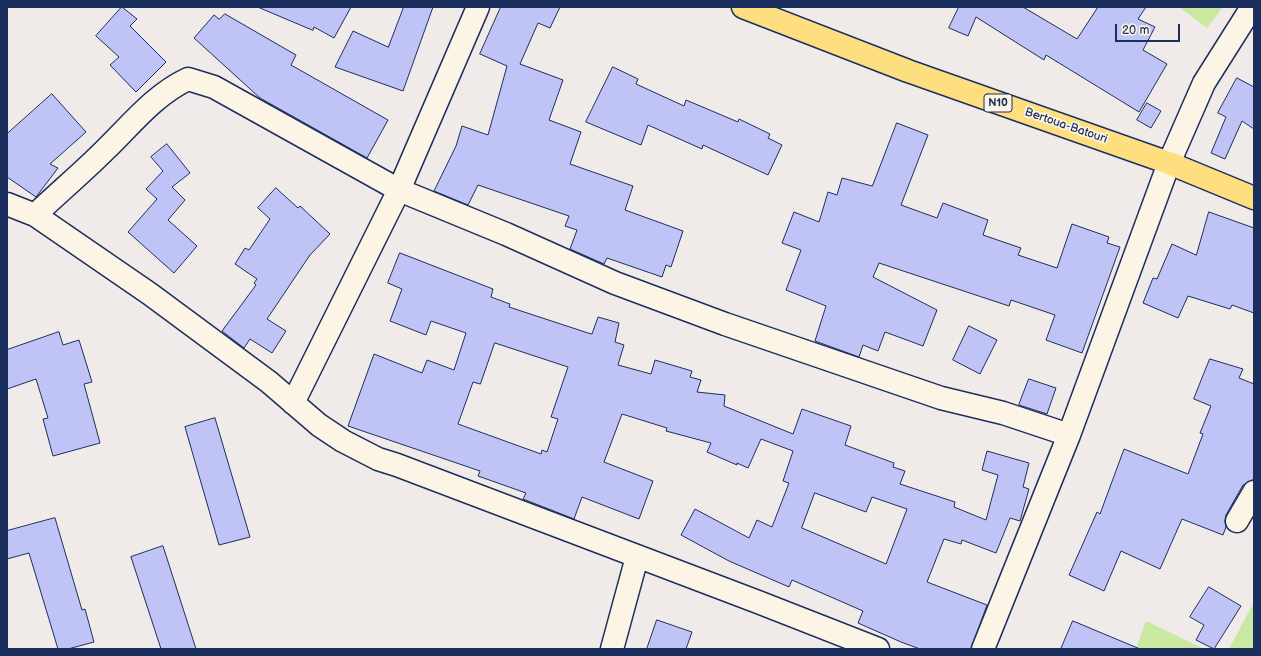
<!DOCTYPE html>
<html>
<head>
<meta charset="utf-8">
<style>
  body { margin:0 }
  #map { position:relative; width:1261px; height:656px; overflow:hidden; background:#f0ebe8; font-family:"Balsamiq Sans",sans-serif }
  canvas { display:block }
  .frame { position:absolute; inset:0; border:8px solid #1b2f5e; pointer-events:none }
  .scale { position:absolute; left:1115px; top:24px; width:65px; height:18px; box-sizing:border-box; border:2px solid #1b2f5e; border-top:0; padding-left:5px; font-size:12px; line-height:14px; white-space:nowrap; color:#1b2f5e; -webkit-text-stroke:3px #fcf5e5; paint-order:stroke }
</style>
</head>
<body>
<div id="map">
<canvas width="1261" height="656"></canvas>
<div class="frame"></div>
<div class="scale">20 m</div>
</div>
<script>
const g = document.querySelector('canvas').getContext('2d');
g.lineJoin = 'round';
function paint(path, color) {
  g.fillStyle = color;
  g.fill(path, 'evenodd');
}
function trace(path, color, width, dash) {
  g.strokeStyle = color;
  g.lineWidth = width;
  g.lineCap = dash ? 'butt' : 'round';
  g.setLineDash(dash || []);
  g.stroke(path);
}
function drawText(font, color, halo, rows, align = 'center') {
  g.font = font + ' "Balsamiq Sans",sans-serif';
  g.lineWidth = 3.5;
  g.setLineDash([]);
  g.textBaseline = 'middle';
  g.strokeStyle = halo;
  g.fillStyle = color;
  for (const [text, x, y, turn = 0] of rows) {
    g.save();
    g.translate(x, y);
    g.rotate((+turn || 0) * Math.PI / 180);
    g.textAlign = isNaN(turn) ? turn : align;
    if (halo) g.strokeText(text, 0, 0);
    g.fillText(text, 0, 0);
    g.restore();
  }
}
const green = new Path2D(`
  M 1179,7 L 1223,7 L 1207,28 Z
  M 1254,602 L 1254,649 L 1229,649 Z
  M 1146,621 L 1204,649 L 1136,649 Z`);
const building = new Path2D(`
  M 122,7 L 137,19 L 130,26 L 166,62 L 136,92 L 110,65 L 119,57 L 96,36 Z
  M 258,7 L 351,7 L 334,38 L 314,27 L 313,30 Z
  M 404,7 L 433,7 L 403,91 L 335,67 L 353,31 L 388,47 Z
  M 501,7 L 560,7 L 550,28 L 538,23 L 520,64 L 563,80 L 549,120 L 581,132 L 570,164 L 633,186 L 625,210 L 683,231 L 671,267 L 666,265 L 662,277 L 607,258 L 604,264 L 570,249 L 577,230 L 565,226 L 569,216 L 478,185 L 468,205 L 434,191 L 456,146 L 462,126 L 488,135 L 507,66 L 480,54 Z
  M 959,7 L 1023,7 L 1077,39 L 1098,7 L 1146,7 L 1138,19 L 1155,27 L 1143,50 L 1167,64 L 1139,112 L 1046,55 L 1044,60 L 976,17 L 968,36 L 949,28 Z
  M 225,14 L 296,55 L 291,65 L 388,120 L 367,158 L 260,98 L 194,38 L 214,15 L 219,19 Z
  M 613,67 L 638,79 L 636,84 L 684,106 L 686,100 L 738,122 L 739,119 L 770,134 L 768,138 L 782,145 L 768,175 L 703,145 L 702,149 L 648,125 L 641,145 L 586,122 Z
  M 1237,78 L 1254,87 L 1254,129 L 1242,121 L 1225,159 L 1211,153 L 1226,117 L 1218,113 Z
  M 52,94 L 86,132 L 50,164 L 58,168 L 36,197 L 7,177 L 7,134 Z
  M 1147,103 L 1161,111 L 1151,128 L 1137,120 Z
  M 897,123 L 928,135 L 901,205 L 937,218 L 943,203 L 988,220 L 983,235 L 1021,248 L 1018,255 L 1057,268 L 1072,224 L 1109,237 L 1107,243 L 1120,247 L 1082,353 L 1046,340 L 1055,315 L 1011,300 L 1009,306 L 879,263 L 873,277 L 937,310 L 923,346 L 885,332 L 878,351 L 863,345 L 859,357 L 815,341 L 826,306 L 786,290 L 801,250 L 782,243 L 794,212 L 819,222 L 828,192 L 837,195 L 842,178 L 872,186 Z
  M 167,144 L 190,173 L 172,187 L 185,200 L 168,220 L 197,246 L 174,273 L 128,232 L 157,199 L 146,189 L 163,171 L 151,157 Z
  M 276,188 L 298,208 L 300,206 L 330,234 L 310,255 L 267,319 L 286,331 L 272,353 L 250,339 L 244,348 L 222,331 L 256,285 L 254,283 L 257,279 L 235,264 L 245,248 L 249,250 L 270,219 L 258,208 Z
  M 1209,212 L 1254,228 L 1254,313 L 1232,305 L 1230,309 L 1188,296 L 1178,318 L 1143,303 L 1153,278 L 1157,279 L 1172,244 L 1196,255 Z
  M 400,253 L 493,289 L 491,297 L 510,304 L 509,307 L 588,333 L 592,334 L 598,317 L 619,323 L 615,342 L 624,345 L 618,365 L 651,374 L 655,360 L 692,371 L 690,377 L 701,380 L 697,392 L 725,395 L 724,406 L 793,434 L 802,409 L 851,426 L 845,445 L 894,463 L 893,467 L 905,471 L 900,484 L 955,502 L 954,507 L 986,520 L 998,475 L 982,470 L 987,451 L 1029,463 L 1023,487 L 1029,489 L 1020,521 L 1010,518 L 996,553 L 962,540 L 961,544 L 944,539 L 927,582 L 987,605 L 971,649 L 920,649 L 901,642 L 858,623 L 863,611 L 792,580 L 789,587 L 729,561 L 681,535 L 695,509 L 749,538 L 757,520 L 772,527 L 789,483 L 783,481 L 793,451 L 761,439 L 748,468 L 737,463 L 737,465 L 707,452 L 711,443 L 666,431 L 667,428 L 622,414 L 604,462 L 653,481 L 639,519 L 582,497 L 574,519 L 523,499 L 526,493 L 478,476 L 480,471 L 348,426 L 374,354 L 422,373 L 427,360 L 454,370 L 466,333 L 431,321 L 426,335 L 390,321 L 402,289 L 388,283 ZM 495,343 L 568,367 L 551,417 L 558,419 L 547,452 L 542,450 L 541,454 L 458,424 L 473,382 L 480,384 ZM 815,493 L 866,512 L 872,497 L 907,509 L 886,564 L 802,528 Z
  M 969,326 L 997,340 L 980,374 L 953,360 Z
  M 59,332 L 63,345 L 79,340 L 92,382 L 84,384 L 100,443 L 53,456 L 43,419 L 48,418 L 36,379 L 7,389 L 7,350 Z
  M 1210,359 L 1243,369 L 1239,378 L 1254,384 L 1254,479 L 1243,485 L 1226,515 L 1225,521 L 1226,527 L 1223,535 L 1182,519 L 1160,569 L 1121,551 L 1104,591 L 1069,575 L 1097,512 L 1100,514 L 1124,449 L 1188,474 L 1203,434 L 1200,433 L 1211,406 L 1194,399 Z
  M 1029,379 L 1056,388 L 1047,414 L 1019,405 Z
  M 215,418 L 250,537 L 219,545 L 185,427 Z
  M 55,518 L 82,610 L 85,609 L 94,642 L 68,649 L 58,649 L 29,553 L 7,559 L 7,531 Z
  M 163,546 L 196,649 L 161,649 L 131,557 Z
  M 1209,587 L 1241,606 L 1214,649 L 1196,640 L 1204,625 L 1190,617 Z
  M 657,620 L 692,632 L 686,649 L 647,649 Z
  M 1073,621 L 1140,649 L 1061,649 Z`);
const street = new Path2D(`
  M 7,204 L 35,215 L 150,294 L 269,382 L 319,425 L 343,441 L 378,459 L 397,465 L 758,602 L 878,649
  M 35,215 C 58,193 82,173 105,150 C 131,125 154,95 188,79 L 214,87 L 399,190 L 506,234 L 615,283 L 725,324 L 941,398 L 1003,413 L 1069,435
  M 293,403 L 399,190 L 478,7
  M 1237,521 L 1254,492
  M 612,649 L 637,557
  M 983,649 L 1069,435 L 1169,163 L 1204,83 L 1252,7`);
const highway = new Path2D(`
  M 743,7 L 908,71 L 1169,163 L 1254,198`);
const shields = [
  [998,103,28]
];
const shieldNames = [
  ["N10",998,103]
];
const streetNames = [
  ["Bertoua-Batouri",1066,126,19]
];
paint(green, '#cae8a0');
paint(building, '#c0c3f5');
trace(building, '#1b2f5e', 1);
trace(street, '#1b2f5e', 25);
trace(highway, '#1b2f5e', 25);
trace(street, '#fcf5e5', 22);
trace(highway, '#fedf80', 22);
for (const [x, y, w] of shields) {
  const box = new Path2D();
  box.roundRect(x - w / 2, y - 9, w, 18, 3);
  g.fillStyle = '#fcf5e5';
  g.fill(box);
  trace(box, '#1b2f5e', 1);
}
drawText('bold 11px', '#1b2f5e', null, shieldNames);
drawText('12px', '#1b2f5e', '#fcf5e5', streetNames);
</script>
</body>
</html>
